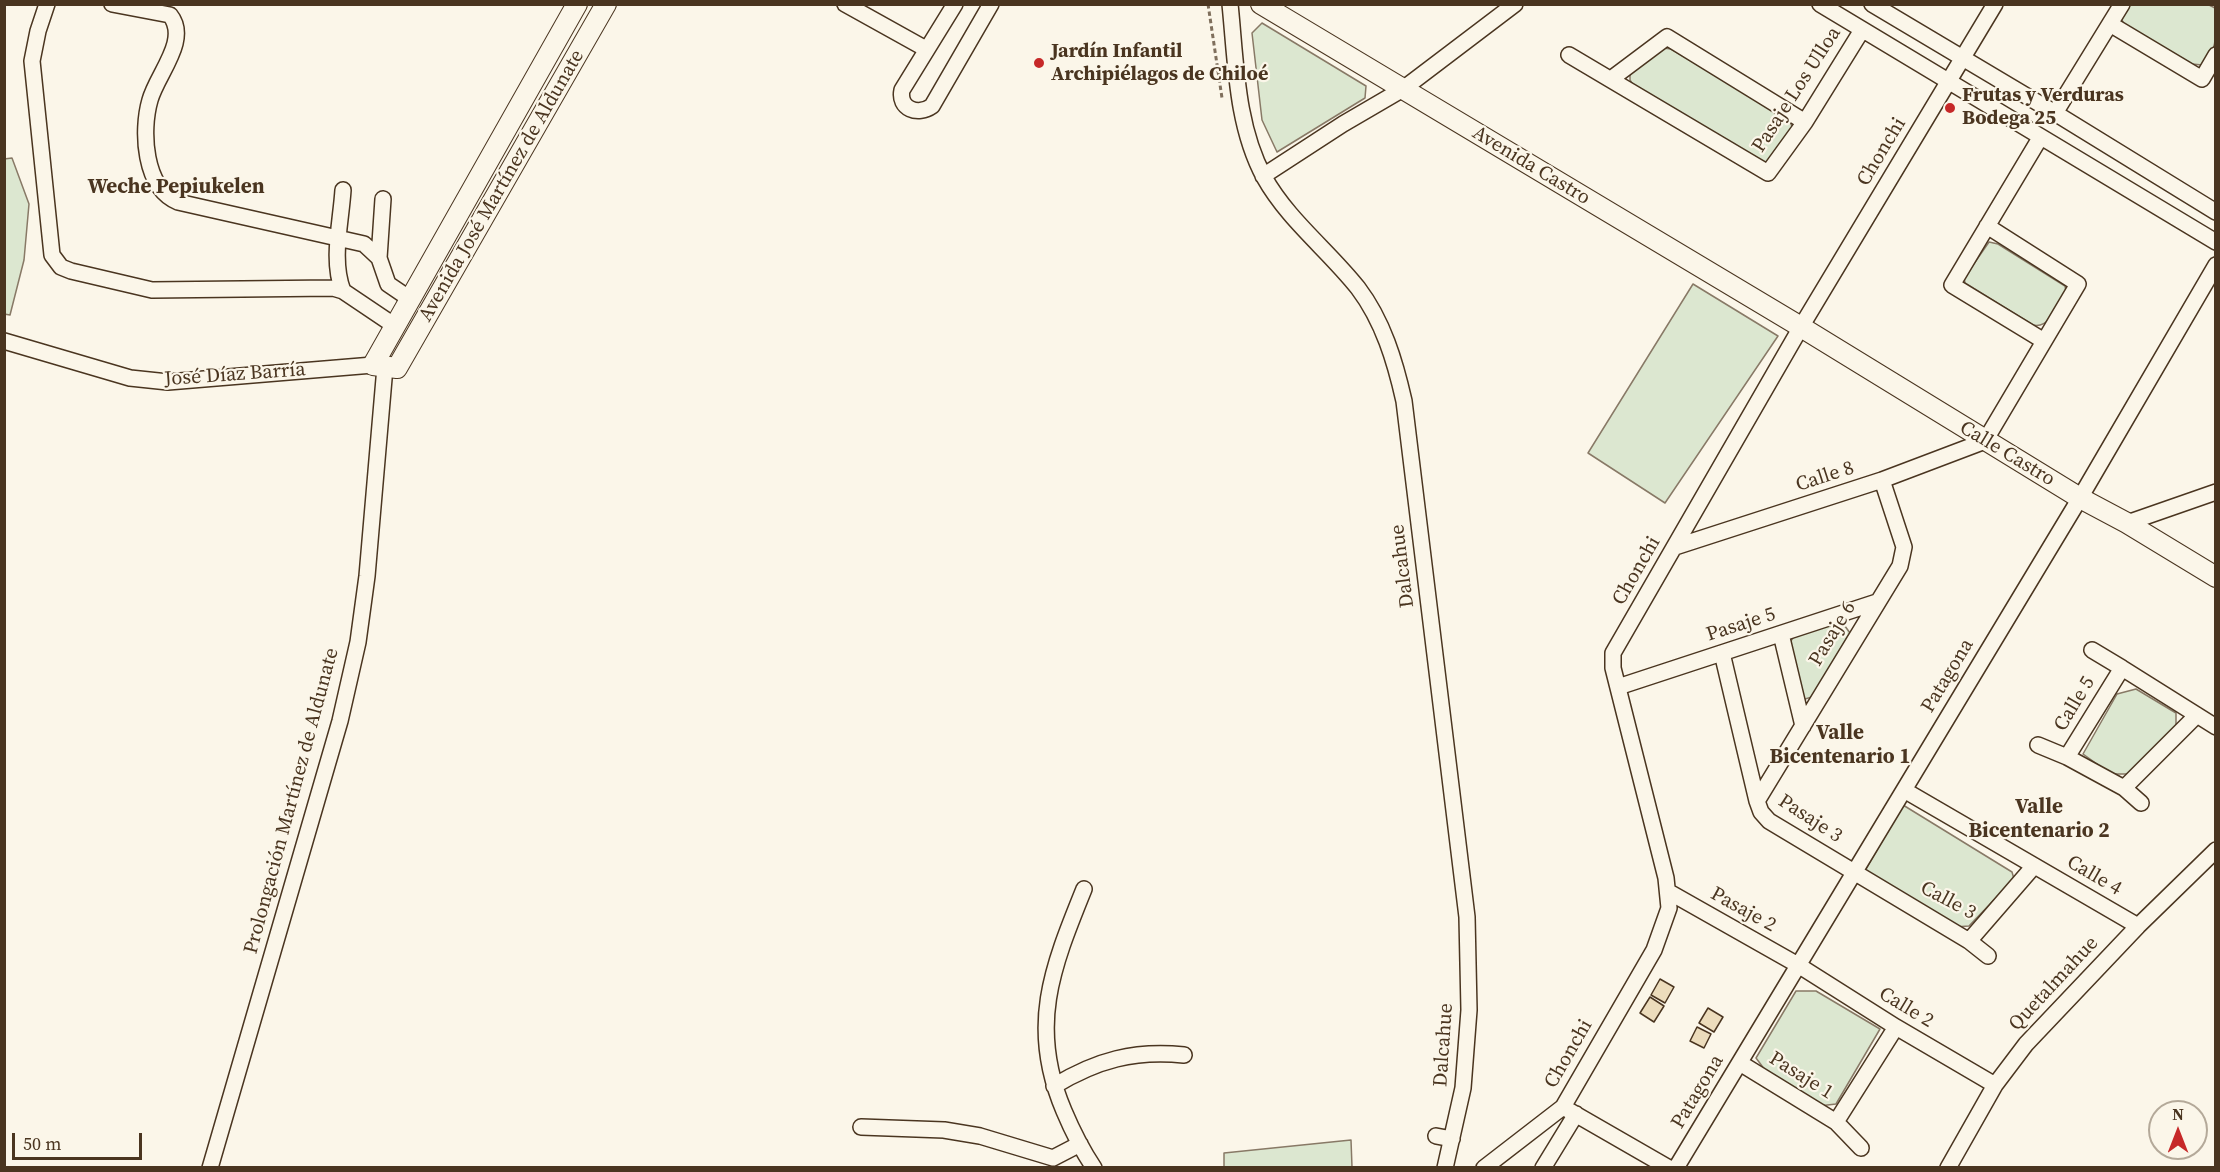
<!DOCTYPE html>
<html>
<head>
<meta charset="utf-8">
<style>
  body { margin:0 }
  #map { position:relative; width:2220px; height:1172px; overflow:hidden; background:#fbf6e9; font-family:"Source Serif 4",serif }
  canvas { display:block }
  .frame { position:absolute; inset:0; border:6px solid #4a3520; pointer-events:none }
  .north { position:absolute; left:2148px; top:1100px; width:60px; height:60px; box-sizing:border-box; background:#fbf6e9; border:2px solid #b4a999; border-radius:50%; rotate:0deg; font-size:16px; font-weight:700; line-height:24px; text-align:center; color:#4a3520 }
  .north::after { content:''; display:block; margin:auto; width:21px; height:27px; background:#c62828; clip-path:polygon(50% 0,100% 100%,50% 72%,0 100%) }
  .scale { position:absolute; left:12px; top:1133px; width:130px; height:27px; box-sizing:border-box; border:3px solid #4a3520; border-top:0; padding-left:8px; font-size:18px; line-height:21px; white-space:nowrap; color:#4a3520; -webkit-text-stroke:4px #fbf6e9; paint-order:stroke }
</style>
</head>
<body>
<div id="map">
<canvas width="2220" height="1172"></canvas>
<div class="frame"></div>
<div class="north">N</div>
<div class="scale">50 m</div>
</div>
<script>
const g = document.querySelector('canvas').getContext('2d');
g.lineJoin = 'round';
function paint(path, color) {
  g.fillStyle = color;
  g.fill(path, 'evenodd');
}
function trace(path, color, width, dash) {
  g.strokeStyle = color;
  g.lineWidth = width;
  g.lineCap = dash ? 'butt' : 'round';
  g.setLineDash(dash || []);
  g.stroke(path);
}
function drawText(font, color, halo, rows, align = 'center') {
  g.font = font + ' "Source Serif 4",serif';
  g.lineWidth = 4.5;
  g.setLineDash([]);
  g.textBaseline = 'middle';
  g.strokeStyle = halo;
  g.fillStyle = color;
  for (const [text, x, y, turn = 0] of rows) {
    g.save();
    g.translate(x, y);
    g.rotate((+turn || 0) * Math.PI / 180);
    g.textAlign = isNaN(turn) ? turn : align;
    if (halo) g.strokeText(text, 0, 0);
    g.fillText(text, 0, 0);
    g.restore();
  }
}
const green = new Path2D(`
  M 2129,5 L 2209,5 L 2215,8 C 2215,28 2220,51 2202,65 L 2192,64 L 2124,24 L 2121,18 Z
  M 1262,23 L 1366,86 L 1365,98 L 1277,152 L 1262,120 L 1252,33 Z
  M 1663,48 L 1671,49 L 1789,119 L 1793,129 L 1775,160 L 1765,164 L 1633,85 L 1630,80 L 1630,74 Z
  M 12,158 L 29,204 L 24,260 L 10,315 L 4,314 L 4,159 Z
  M 1989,242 L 1998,244 L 2065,286 L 2066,291 C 2058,304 2051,329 2033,325 L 1965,283 L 1964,278 Z
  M 1693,284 L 1778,336 L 1665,503 L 1588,453 Z
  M 1842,622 L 1850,633 L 1812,697 L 1805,699 L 1802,697 L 1788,645 L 1795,635 Z
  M 2136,689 L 2176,713 L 2176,726 L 2128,774 L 2111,774 L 2083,754 L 2117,694 Z
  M 1903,805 L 2012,872 L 2014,879 L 1969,926 L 1955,927 L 1863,874 Z
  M 1796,991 L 1816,991 L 1880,1029 L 1836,1104 L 1819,1106 L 1765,1070 L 1756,1058 Z
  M 1351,1140 L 1352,1167 L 1224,1167 L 1224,1153 Z`);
const building = new Path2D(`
  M 1660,979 L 1674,987 L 1665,1003 L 1651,995 Z
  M 1650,997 L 1664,1006 L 1654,1022 L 1640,1013 Z
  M 1708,1008 L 1723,1017 L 1714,1032 L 1699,1023 Z
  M 1697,1027 L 1711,1034 L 1704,1048 L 1690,1041 Z`);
const path = new Path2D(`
  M 1208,4 L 1222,98`);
const minor = new Path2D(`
  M 47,4 L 38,31 L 32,61 L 52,255 L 61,267 L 71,271 L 152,290 L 333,288 L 343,291 L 395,326
  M 112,4 L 170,15 C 190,40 157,74 150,100 C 141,131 144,188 178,202 L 364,244 L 379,258 L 388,284 L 410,299
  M 845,4 L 926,49
  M 955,4 L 902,90 C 898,109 918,116 932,106 L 991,4
  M 1230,4 C 1236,62 1236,125 1264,177 C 1288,220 1328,250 1358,288 C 1383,321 1395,361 1404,401 L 1467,917 L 1469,1010 L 1463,1088 L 1445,1168
  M 1820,4 L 2216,242
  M 1872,4 L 2055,113 L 2216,212
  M 2110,24 L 2202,79 L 2216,55
  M 1569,55 L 1768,173 L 1805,122 L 1862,30
  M 1611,79 L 1667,37 L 1805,122
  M 2055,113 L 2122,4
  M 2040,138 L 1952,285 L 2044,341
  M 1263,176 L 1343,124 L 1403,89 L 1515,4
  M 343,190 C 341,222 331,261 343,291
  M 379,258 L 383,199
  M 4,341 L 130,378 L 168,382 L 373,365
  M 2127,523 L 2216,492
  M 1675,547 L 1882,480 L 1985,441 L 2078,284 L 1987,226
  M 1781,634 L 1803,726
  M 2092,650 L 2122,668
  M 1722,653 L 1757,801 L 1761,812 L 1769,821 L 1969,941 L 2034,866
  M 1618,687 L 1877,602
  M 2197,715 L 2124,788 L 2067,757 L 2122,668 L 2216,727
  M 2038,745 L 2067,757
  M 2124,788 L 2141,803
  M 1904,790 L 2138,926
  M 1757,801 L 1900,566 L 1904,547 L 1882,480
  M 1084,889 C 1052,968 1028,1027 1064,1111 C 1072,1130 1082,1150 1094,1168
  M 1669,892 L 1798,965 L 1896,1027 L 1995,1085
  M 1969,941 L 1988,956
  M 1740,1063 L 1836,1122 L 1896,1027
  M 1054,1086 C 1097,1060 1134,1050 1184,1055
  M 1563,1107 L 1669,1168
  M 1836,1122 L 1861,1148
  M 861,1127 L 944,1130 L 980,1136 L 1053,1158 L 1080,1144
  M 1436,1136 L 1452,1139
  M 210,1168 L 340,721 L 358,642 L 367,576 L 385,367
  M 1484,1168 L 1563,1107 L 1654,950 L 1669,908 L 1666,878 L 1613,668 L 1613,653 L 1801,327 L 1995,4
  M 1543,1168 L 1576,1114
  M 1676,1168 L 2080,498 L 2216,265
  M 1948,1168 L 1995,1085 L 2026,1044 L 2138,926 L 2216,850`);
const tertiary = new Path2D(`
  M 577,4 L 373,365 L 397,368 L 606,4
  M 1261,4 L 1801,327 L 2080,498 L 2127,523 L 2216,577`);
const markers = [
  [1039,63,6,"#c62828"],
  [1950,108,6,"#c62828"]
];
const poiNames = [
  ["Jardín Infantil",1051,52],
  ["Archipiélagos de Chiloé",1051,75],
  ["Frutas y Verduras",1962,96],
  ["Bodega 25",1962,119]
];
const streetNames = [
  ["Pasaje Los Ulloa",1797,90,-57],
  ["Chonchi",1882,152,-59],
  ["Avenida Castro",1531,166,31],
  ["Avenida José Martínez de Aldunate",502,186,-60],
  ["José Díaz Barría",235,375,-4],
  ["Calle Castro",2007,454,31],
  ["Calle 8",1825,477,-18],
  ["Dalcahue",1403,566,-97],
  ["Chonchi",1637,571,-60],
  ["Pasaje 5",1741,625,-18],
  ["Pasaje 6",1833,634,-59],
  ["Patagona",1948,676,-59],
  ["Calle 5",2075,704,-59],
  ["Prolongación Martínez de Aldunate",292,801,-75],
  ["Pasaje 3",1810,819,33],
  ["Calle 4",2094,876,30],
  ["Calle 3",1948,901,28],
  ["Pasaje 2",1743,910,29],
  ["Quetalmahue",2054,984,-47],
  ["Calle 2",1906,1008,31],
  ["Dalcahue",1444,1045,-86],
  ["Chonchi",1569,1054,-60],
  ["Pasaje 1",1801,1076,32],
  ["Patagona",1698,1092,-59]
];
const neighbourhoodNames = [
  ["Weche Pepiukelen",176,188],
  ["Valle",1840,734],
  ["Bicentenario 1",1840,758],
  ["Valle",2039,808],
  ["Bicentenario 2",2039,832]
];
paint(green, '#dce7d0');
trace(green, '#887966', 1.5);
paint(building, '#ecdcbc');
trace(building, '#4a3520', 1.5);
trace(minor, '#4a3520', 18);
trace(tertiary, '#4a3520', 22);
trace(path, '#7f6f5c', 3, [4.5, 3]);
trace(minor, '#fbf6e9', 15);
trace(tertiary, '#fbf6e9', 20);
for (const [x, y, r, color] of markers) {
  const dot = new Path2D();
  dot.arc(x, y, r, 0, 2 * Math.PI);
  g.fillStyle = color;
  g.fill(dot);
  trace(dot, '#fbf6e9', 2);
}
drawText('bold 20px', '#4a3520', '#fbf6e9', poiNames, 'left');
drawText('20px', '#4a3520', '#fbf6e9', streetNames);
drawText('bold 21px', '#4a3520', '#fbf6e9', neighbourhoodNames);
</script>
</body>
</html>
